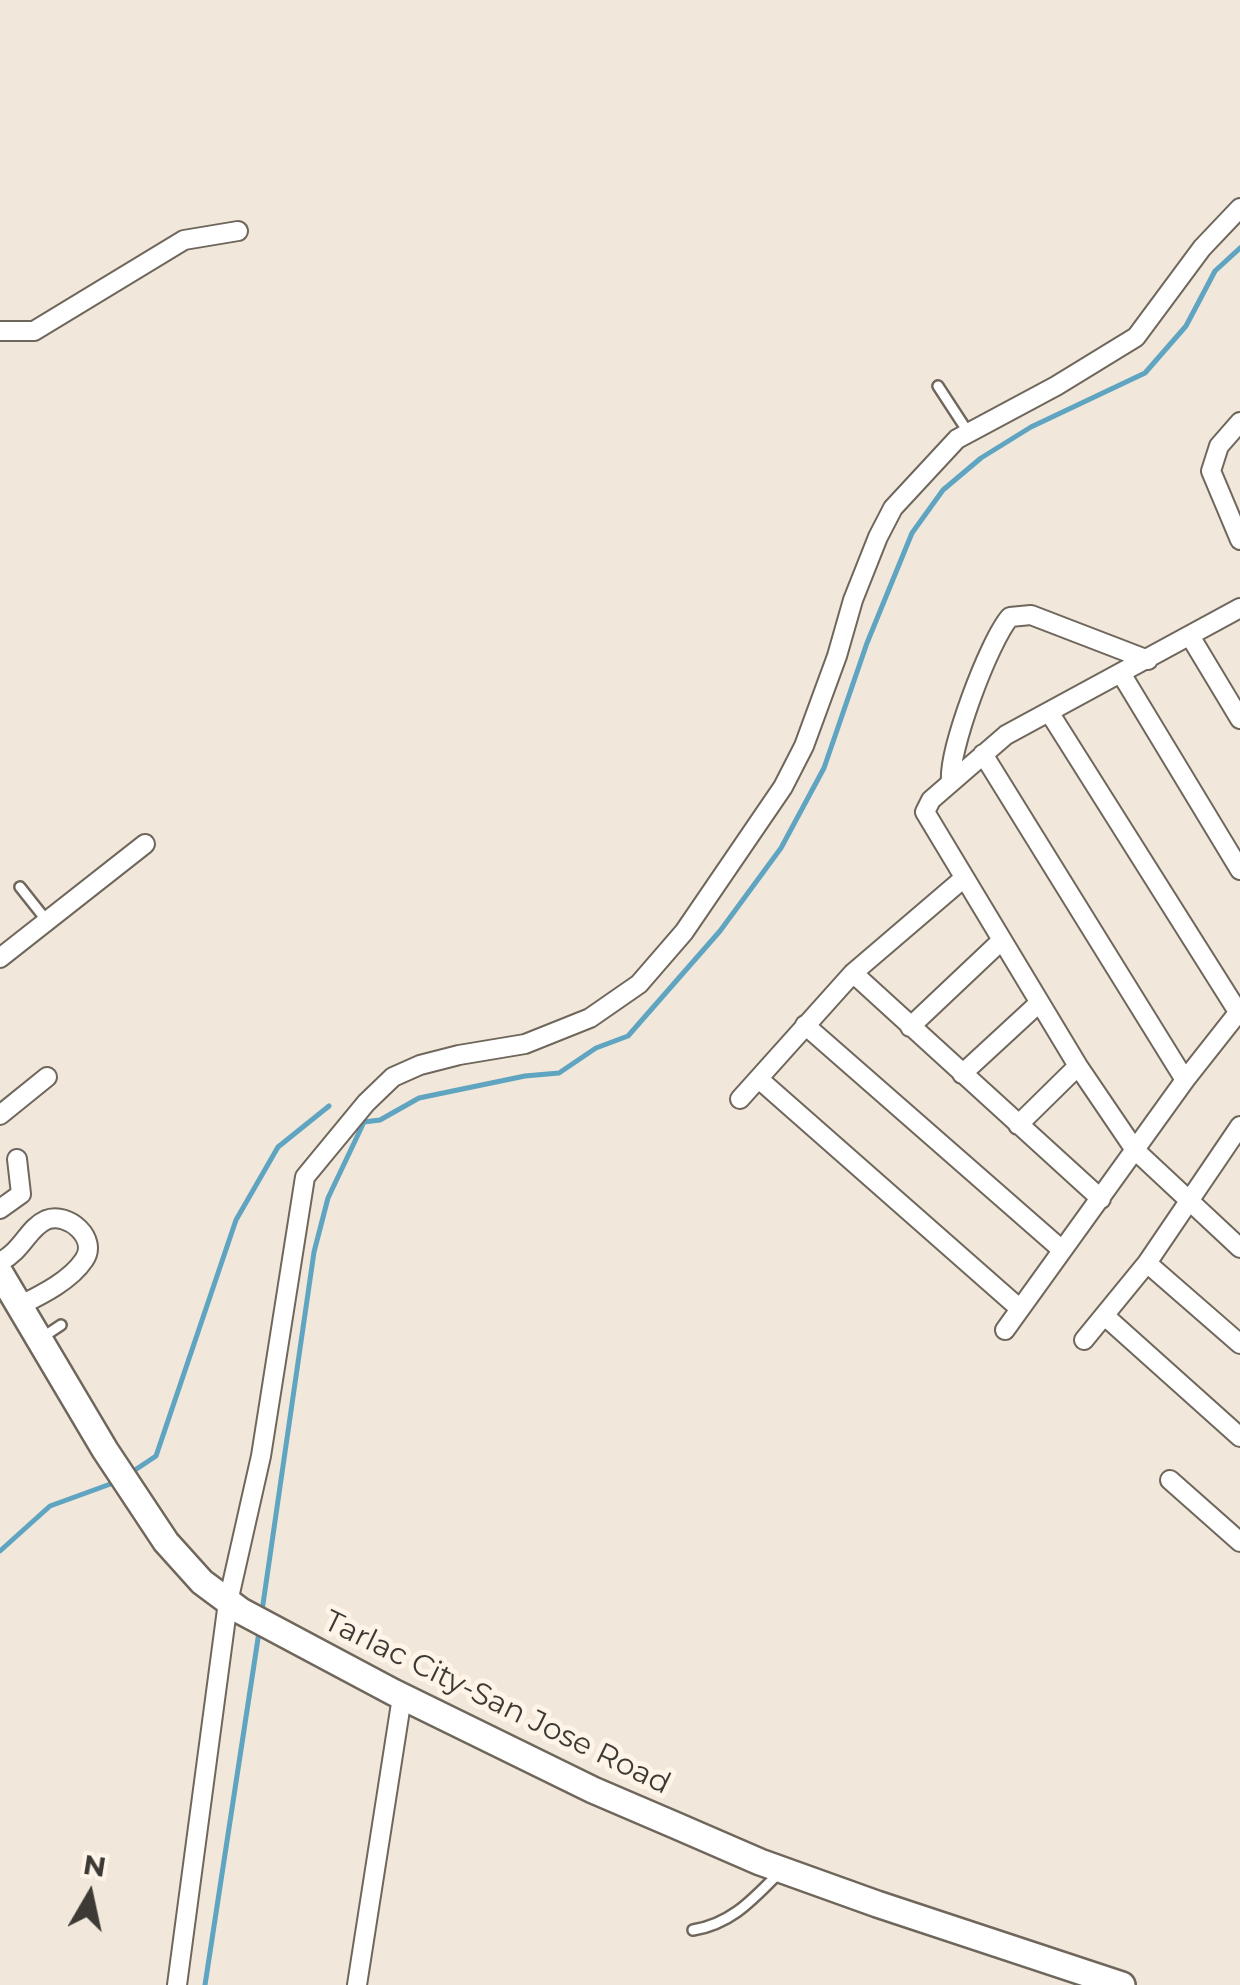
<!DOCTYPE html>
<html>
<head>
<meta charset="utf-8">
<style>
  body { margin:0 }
  #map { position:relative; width:1240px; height:1985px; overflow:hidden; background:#f1e7da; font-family:Montserrat,sans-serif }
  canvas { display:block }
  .north { position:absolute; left:40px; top:1845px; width:100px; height:100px; -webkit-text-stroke:8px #fef5e8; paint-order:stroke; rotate:9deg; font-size:28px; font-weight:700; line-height:40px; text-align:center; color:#3d3a35 }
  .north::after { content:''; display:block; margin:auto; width:35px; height:45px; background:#3d3a35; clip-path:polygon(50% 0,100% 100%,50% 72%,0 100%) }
</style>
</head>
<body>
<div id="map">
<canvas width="1240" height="1985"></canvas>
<div class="north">N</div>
</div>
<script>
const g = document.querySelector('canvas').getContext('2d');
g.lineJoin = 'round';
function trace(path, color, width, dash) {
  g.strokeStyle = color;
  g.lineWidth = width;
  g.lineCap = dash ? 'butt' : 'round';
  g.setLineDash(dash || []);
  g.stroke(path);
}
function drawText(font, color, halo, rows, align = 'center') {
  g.font = font + ' Montserrat,sans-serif';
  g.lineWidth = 10;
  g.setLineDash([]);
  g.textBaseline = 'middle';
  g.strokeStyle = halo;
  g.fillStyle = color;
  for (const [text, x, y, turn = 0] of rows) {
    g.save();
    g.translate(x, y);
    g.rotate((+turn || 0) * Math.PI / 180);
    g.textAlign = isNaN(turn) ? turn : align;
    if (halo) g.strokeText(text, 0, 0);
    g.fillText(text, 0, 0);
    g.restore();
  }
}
const stream = new Path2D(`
  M 129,1474 L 156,1456 L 236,1220 L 278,1147 L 329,1106
  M 0,1551 L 50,1506 L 116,1482
  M 262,1611 L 314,1252 L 328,1198 L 364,1122 L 380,1120 L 419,1098 L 525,1076 L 559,1073 L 596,1048 L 628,1036 L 720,931 L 781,848 L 824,768 L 867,643 L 912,533 L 943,490 L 981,458 L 1031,427 L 1145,373 L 1186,326 L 1215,271 L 1240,248
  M 205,1985 L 259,1632`);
const lane = new Path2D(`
  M 938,386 L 968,432
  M 20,887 L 47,921
  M 40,1339 L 61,1325
  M 693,1930 C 732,1924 754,1898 780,1872`);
const street = new Path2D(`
  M 0,331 L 34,331 L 184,240 L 238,231
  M 1240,422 L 1219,446 L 1211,471 L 1240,540
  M 1240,608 L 1006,735 L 931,800 L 925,812 L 1078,1066 L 1135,1150 L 1240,1248
  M 1190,636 L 1240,719
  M 1122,675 L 1240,870
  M 1049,712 L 1240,1015
  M 983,754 L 1185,1080
  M 951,782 C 948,751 989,641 1010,617 L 1031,615 L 1148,660
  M 0,958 L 145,844
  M 853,973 L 1101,1199
  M 805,1025 L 1062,1250
  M 910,1027 L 1001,941
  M 962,1074 L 1039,1003
  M 760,1080 L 1019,1308
  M 740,1099 L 853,973 L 964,878
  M 0,1115 L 47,1077
  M 1018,1125 L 1078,1066
  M 0,1209 L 21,1194 L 17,1159
  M 0,1262 C 23,1250 28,1228 46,1220 C 68,1211 99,1239 84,1260 C 70,1281 41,1295 19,1306
  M 1147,1263 L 1240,1344
  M 1106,1317 L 1240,1437
  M 1005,1330 L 1185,1080 L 1237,1014
  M 1084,1340 L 1147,1263 L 1240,1126
  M 1170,1480 L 1240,1542
  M 177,1985 L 228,1602 L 261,1456 L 305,1177 L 366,1103 L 393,1077 L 420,1065 L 459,1055 L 525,1044 L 590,1018 L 639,984 L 684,932 L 783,787 L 804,746 L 837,656 L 853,600 L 878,537 L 893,508 L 957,439 L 1056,386 L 1136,337 L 1202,248 L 1240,208
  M 357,1985 L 402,1697`);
const secondary = new Path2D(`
  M 0,1273 L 105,1450 L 166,1542 L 202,1582 L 241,1611 L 393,1692 L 593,1790 L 677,1826 L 760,1862 L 877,1904 L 1122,1985`);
const streetNames = [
  ["Tarlac City-San Jose Road",497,1703,26]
];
trace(stream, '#5fa4c0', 5);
trace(lane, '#6f675c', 14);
trace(street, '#6f675c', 22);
trace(secondary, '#6f675c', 30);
trace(lane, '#fff', 9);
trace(street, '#fff', 18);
trace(secondary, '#fff', 25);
drawText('30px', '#3d3a35', '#fef5e8', streetNames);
</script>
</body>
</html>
